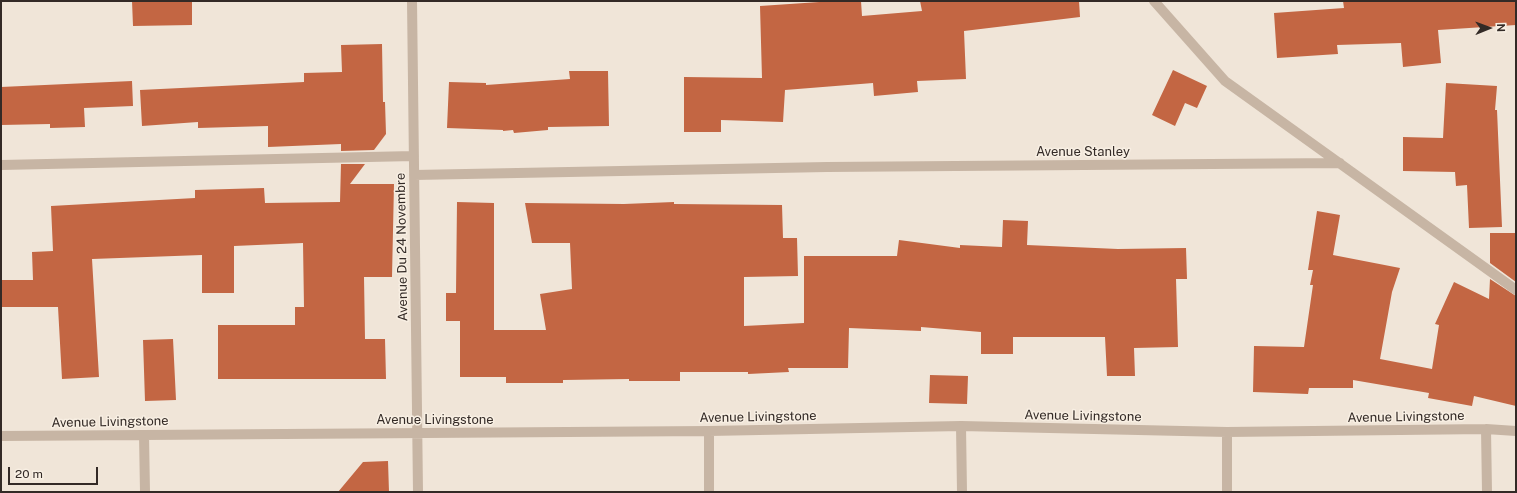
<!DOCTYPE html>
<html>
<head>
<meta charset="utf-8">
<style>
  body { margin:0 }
  #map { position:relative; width:1517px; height:493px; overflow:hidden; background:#f0e5d8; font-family:"Public Sans",sans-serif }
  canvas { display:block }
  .frame { position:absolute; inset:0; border:2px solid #332a26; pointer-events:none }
  .north { position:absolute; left:1469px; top:8px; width:40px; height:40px; -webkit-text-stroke:3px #f8efe3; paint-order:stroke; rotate:89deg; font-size:11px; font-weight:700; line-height:16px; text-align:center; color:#332a26 }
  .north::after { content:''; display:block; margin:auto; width:14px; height:18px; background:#332a26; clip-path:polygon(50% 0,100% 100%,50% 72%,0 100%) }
  .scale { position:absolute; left:8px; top:467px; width:90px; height:18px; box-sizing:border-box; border:2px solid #332a26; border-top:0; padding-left:5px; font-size:12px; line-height:14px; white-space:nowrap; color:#332a26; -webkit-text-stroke:3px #f8efe3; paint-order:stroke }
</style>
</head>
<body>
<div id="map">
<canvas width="1517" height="493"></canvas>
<div class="frame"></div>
<div class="north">N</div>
<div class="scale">20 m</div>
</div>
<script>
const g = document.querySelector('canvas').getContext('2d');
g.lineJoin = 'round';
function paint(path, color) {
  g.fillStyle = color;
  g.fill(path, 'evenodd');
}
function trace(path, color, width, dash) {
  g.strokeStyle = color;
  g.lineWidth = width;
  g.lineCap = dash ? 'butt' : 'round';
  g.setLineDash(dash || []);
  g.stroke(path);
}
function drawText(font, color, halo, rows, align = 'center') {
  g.font = font + ' "Public Sans",sans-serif';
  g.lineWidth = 3;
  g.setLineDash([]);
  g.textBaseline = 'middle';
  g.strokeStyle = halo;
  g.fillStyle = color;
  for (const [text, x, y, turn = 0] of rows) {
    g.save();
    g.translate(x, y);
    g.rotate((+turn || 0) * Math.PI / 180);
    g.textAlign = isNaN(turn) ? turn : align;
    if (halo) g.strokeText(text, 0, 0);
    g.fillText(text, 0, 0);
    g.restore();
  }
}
const building = new Path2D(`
  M 132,1 L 192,1 L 192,25 L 133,26 Z
  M 834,1 L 861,1 L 862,16 L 922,11 L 920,1 L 1079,1 L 1080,17 L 964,31 L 966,79 L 917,81 L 918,92 L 874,96 L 873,83 L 785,90 L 783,122 L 721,120 L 721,132 L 684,132 L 684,77 L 762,78 L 760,6 Z
  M 1343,1 L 1516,1 L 1516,25 L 1438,30 L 1441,63 L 1403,67 L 1401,43 L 1337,45 L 1338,54 L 1277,58 L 1274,13 L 1344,8 Z
  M 382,44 L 383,102 L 385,102 L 386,134 L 374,150 L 341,151 L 341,144 L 268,147 L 268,126 L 198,128 L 198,122 L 142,126 L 140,90 L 304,82 L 304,73 L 342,72 L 341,45 Z
  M 1173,70 L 1207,86 L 1197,108 L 1185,103 L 1175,126 L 1152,115 Z
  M 569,71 L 608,71 L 609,126 L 548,127 L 548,130 L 514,133 L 513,130 L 503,131 L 503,130 L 447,128 L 449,82 L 486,83 L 486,85 L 570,79 Z
  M 132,81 L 133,106 L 84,108 L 85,127 L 50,128 L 50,124 L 1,125 L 1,87 Z
  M 1446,83 L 1497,86 L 1495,110 L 1497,110 L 1502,227 L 1469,228 L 1467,185 L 1456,186 L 1455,172 L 1403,171 L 1403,137 L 1443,138 Z
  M 341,164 L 365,164 L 350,184 L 394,184 L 392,277 L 364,277 L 365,339 L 385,339 L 386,379 L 218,379 L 218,325 L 295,325 L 295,307 L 304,307 L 303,243 L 234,246 L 234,293 L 202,293 L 202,255 L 92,259 L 99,377 L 62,379 L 58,307 L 1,307 L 1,280 L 33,280 L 32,252 L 53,251 L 51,206 L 195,198 L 195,190 L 264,188 L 265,203 L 340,202 Z
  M 457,202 L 494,203 L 494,330 L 546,330 L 540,294 L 572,289 L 570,243 L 532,243 L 525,203 L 624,204 L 674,202 L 674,204 L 782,205 L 783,238 L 797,238 L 798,276 L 744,277 L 744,326 L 804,323 L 804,256 L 897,256 L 899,240 L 960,248 L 960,245 L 1002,247 L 1003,220 L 1028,221 L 1027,245 L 1118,249 L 1186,248 L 1187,279 L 1176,279 L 1178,347 L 1134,348 L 1135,376 L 1107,376 L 1105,337 L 1013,337 L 1013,354 L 981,354 L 981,332 L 921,327 L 921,331 L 849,328 L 848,368 L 788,368 L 789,372 L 748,374 L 748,372 L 680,372 L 680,381 L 629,381 L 629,379 L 563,380 L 563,383 L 506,383 L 506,377 L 460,377 L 460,321 L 446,321 L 446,293 L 456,293 Z
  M 1317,211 L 1340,215 L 1333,255 L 1400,268 L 1392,292 L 1380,359 L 1432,369 L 1439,325 L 1435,324 L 1454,282 L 1489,299 L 1490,279 L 1516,296 L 1516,406 L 1474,396 L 1472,406 L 1428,398 L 1429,393 L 1353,380 L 1353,388 L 1309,388 L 1308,394 L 1253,392 L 1254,346 L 1304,347 L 1313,285 L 1310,285 L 1313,270 L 1308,270 Z
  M 1490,233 L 1516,233 L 1516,282 L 1490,263 Z
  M 173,339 L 176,400 L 145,401 L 143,340 Z
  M 930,375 L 968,376 L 967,404 L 929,403 Z
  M 388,461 L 389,492 L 338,492 L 363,462 Z`);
const minor = new Path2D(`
  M 412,1 L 418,492
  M 1154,1 L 1225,81 L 1516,290
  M 1,165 L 414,156
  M 414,175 L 827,167 L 1340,163
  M 961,426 L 962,492
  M 1486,429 L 1487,492
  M 709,431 L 709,492
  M 1227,432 L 1227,492
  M 144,435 L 145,492
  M 1,436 L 709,431 L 961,426 L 1227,432 L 1486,429 L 1516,431`);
const streetNames = [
  ["Avenue Stanley",1083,152],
  ["Avenue Du 24 Novembre",402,247,-91],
  ["Avenue Livingstone",1083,416,1],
  ["Avenue Livingstone",758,417,-1],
  ["Avenue Livingstone",1406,417,-1],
  ["Avenue Livingstone",435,420],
  ["Avenue Livingstone",110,422,-1]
];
paint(building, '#c36643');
trace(minor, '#c7b5a4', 10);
drawText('13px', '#332a26', '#f8efe3', streetNames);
</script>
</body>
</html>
